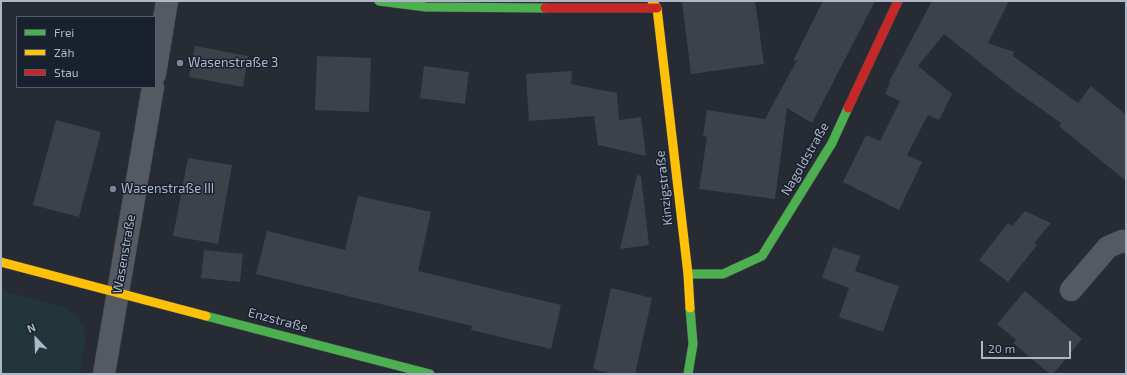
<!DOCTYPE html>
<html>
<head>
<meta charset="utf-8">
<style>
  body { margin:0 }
  #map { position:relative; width:1127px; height:375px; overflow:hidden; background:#262b34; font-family:"Exo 2",sans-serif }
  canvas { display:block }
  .frame { position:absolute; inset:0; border:2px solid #aeb7c7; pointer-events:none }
  .legend { position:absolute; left:16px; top:16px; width:140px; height:72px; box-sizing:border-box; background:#19212f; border:1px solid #555d6c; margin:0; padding:5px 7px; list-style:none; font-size:12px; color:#aeb7c7 }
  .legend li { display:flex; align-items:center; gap:8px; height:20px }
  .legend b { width:20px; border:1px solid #555d6c }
  .north { position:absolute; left:16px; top:319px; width:40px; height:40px; -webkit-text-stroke:3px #19212f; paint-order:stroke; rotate:337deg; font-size:11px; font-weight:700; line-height:16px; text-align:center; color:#aeb7c7 }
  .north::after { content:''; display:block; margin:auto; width:14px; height:18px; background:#aeb7c7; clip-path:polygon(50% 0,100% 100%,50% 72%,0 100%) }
  .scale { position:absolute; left:981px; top:341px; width:90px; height:18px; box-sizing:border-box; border:2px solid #aeb7c7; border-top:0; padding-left:5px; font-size:12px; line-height:14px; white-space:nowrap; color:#aeb7c7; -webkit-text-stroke:3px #19212f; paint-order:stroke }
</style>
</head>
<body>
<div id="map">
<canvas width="1127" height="375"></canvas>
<div class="frame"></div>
<ul class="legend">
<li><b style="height:5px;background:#4caf50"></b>Frei</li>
<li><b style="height:5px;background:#ffc107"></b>Zäh</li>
<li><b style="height:5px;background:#c62828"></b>Stau</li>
</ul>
<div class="north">N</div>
<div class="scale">20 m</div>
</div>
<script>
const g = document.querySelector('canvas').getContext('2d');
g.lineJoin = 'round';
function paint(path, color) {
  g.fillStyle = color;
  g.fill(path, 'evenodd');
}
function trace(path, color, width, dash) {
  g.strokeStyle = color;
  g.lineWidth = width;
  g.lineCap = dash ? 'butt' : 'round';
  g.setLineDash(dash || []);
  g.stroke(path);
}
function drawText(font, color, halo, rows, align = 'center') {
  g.font = font + ' "Exo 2",sans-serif';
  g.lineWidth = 3;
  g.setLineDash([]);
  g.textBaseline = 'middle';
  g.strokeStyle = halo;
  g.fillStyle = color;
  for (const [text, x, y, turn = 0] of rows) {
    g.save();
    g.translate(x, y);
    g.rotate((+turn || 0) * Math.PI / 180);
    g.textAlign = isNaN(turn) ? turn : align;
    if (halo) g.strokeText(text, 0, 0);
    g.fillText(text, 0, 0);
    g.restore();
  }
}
const green = new Path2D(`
  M 1,290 L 67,308 L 77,317 L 84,327 L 86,339 L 79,374 L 1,374 Z`);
const building = new Path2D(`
  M 682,1 L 755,1 L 764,64 L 691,74 Z
  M 823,1 L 875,1 L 812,123 L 787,108 L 775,199 L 699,189 L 707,137 L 703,136 L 707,110 L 765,119 L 797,60 L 793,61 Z
  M 932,1 L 1009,1 L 988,43 L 1014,52 L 1013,56 L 1078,103 L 1091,86 L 1126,115 L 1126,181 L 1059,126 L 1061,123 L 1013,89 L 944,34 L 918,66 L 952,94 L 939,120 L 928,115 L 907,155 L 922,162 L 899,210 L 843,182 L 866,135 L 880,141 L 900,101 L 885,94 L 890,83 L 889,82 Z
  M 195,46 L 248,56 L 243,87 L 189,77 Z
  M 317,56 L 371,58 L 369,112 L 315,110 Z
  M 424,66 L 469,72 L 465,104 L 420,98 Z
  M 572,71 L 571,84 L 617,93 L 619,120 L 641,117 L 646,156 L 598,145 L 594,116 L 529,121 L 526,74 Z
  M 56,120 L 101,132 L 79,217 L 33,205 Z
  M 188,158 L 232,165 L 218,244 L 173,236 Z
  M 637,175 L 641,176 L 649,245 L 620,249 Z
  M 358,196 L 431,212 L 418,271 L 561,305 L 551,349 L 471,330 L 472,326 L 256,274 L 267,231 L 345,250 Z
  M 1025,211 L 1051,223 L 1034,243 L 1037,245 L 1008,282 L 979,260 L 1008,223 L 1012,226 Z
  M 833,247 L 860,256 L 855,271 L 899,286 L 883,332 L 839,317 L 849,288 L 822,278 Z
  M 204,250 L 243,254 L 240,282 L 201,278 Z
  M 611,288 L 652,298 L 635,374 L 613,374 L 593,369 Z
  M 1025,291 L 1082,339 L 1053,374 L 1050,374 L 1013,343 L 1016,340 L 997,324 Z`);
const street = new Path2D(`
  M 155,74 L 167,1
  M 1071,290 L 1108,247 L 1122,241 L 1126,242
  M 104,374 L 153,87`);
const fast = new Path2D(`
  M 379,1 L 426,7 L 545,8
  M 688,274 L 723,274 L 762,256 L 832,143 L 848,108
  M 206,316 L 430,374
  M 688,374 L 693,344 L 690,308`);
const slow = new Path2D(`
  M 652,1 L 657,8 L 688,274 L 690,308
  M 1,262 L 206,316`);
const jam = new Path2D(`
  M 545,8 L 657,8
  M 848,108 L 898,1`);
const markers = [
  [180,63,4,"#7e8694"],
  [113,189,4,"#7e8694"]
];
const poiNames = [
  ["Wasenstraße 3",188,63],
  ["Wasenstraße III",121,189]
];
const streetNames = [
  ["Nagoldstraße",805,159,-60],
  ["Kinzigstraße",664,188,-96],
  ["Wasenstraße",124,254,-80],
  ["Enzstraße",278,320,15]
];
paint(green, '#22363a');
paint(building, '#3d424a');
trace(street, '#42464d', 23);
trace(fast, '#42464d', 10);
trace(slow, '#42464d', 10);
trace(jam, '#42464d', 10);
trace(street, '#555a62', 22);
trace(fast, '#4caf50', 9);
trace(slow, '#ffc107', 9);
trace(jam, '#c62828', 9);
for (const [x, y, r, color] of markers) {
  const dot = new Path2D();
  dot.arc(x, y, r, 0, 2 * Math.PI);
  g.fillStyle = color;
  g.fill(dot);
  trace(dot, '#19212f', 1.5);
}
drawText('13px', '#aeb7c7', '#19212f', poiNames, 'left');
drawText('13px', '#aeb7c7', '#19212f', streetNames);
</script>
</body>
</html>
